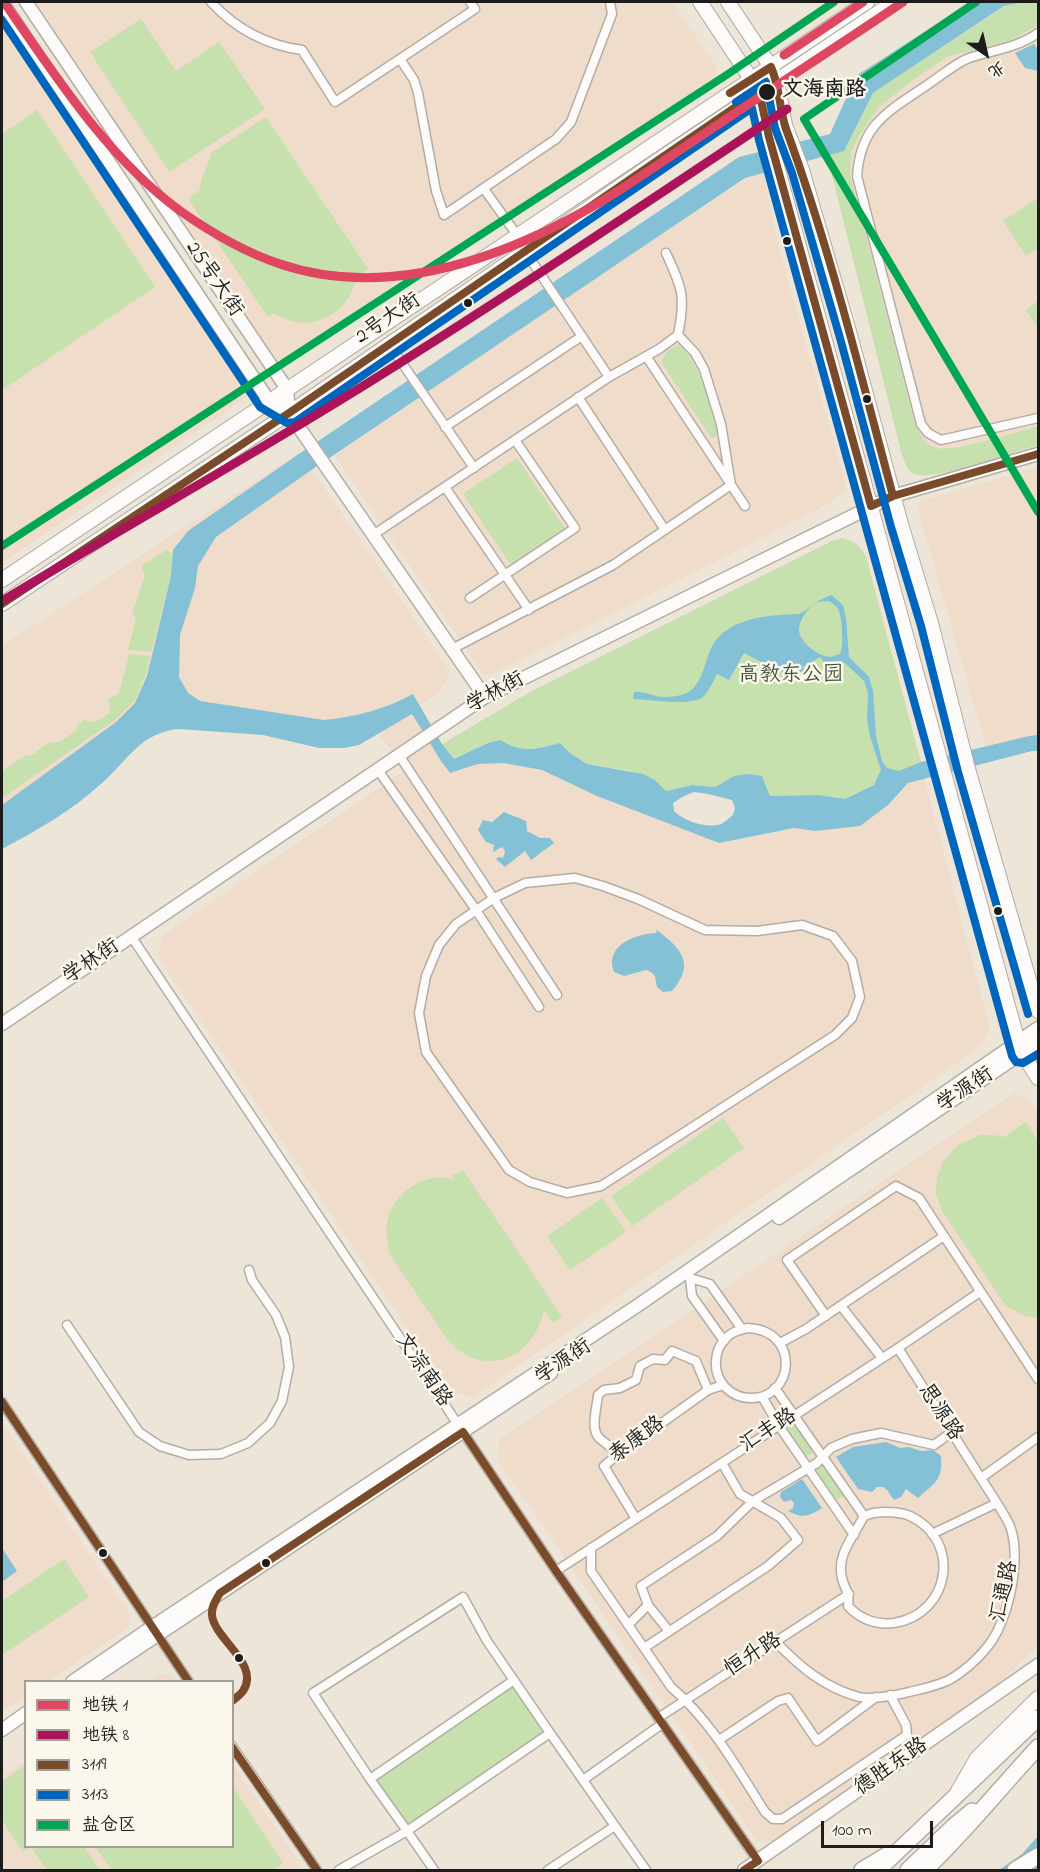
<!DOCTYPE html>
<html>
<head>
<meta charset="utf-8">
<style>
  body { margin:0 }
  #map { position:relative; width:1040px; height:1872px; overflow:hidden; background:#ece5d8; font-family:"Indie Flower","LXGW WenKai TC",sans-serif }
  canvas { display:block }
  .frame { position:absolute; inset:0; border:3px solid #1c1c1c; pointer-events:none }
  .legend { position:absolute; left:24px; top:1680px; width:210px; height:168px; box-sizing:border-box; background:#fbf7ec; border:2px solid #a29f99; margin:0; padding:8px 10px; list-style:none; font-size:18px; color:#1c1c1c }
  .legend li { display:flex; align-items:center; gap:12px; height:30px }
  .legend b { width:30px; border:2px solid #a29f99 }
  .north { position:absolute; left:956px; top:24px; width:60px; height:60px; -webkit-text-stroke:4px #fbf7ec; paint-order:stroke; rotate:146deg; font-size:16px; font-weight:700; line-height:24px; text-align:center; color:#1c1c1c }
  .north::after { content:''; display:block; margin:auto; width:21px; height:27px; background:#1c1c1c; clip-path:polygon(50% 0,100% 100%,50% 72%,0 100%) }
  .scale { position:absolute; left:821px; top:1821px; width:112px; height:27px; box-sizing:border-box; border:3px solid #1c1c1c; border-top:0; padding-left:8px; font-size:18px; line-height:21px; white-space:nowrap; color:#1c1c1c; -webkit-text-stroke:4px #fbf7ec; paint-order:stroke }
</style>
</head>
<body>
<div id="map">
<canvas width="1040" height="1872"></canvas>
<div class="frame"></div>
<ul class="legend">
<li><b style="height:8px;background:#df4661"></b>地铁 1</li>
<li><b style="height:8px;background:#ac145a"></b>地铁 8</li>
<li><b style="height:8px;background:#7a4b2a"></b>3119</li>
<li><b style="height:8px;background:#0065bd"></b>3113</li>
<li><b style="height:8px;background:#00a651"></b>盐仓区</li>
</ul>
<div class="north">北</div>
<div class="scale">100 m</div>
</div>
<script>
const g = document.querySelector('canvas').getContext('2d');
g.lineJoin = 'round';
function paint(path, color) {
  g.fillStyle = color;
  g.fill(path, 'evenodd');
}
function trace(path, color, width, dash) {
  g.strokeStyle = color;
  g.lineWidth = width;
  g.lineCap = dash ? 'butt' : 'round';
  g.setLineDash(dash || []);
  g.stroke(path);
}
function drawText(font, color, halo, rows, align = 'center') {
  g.font = font + ' "Indie Flower","LXGW WenKai TC",sans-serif';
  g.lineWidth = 5;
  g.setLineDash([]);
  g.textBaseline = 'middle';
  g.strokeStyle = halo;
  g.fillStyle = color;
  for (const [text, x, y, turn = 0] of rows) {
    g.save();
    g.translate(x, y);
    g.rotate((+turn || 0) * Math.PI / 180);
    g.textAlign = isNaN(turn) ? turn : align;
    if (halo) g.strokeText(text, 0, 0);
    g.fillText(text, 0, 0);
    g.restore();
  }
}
const built = new Path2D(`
  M 36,2 L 673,2 L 718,69 L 711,88 L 291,363 L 275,357 Z
  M 1025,2 L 1038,2 L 1038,445 L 943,473 L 924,476 L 913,474 L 908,469 L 902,455 L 827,155 L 844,151 L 873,93 Z
  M 2,26 L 245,381 L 245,399 L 2,563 Z
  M 763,173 L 779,249 L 845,481 L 844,492 L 830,503 L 693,573 L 490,675 L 483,674 L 334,454 L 745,178 Z
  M 300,452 L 449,670 L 446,682 L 436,695 L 376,733 L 187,708 L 2,829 L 2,646 Z
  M 1038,467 L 1038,735 L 986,747 L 918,509 L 919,503 L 929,499 Z
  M 412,714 L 441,761 L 450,773 L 478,764 L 503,763 L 542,770 L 597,796 L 719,843 L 794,828 L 815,831 L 888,805 L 908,783 L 924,778 L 990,1029 L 980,1047 L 473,1397 L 451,1392 L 158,957 L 163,935 L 408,768 L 379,735 L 395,723 Z
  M 1014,1093 L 1030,1101 L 1038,1112 L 1038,1646 L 989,1692 L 780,1841 L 758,1842 L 498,1460 L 499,1440 Z
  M 2,1423 L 132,1618 L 126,1629 L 48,1681 L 26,1682 L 25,1696 L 2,1712 Z
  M 158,1674 L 171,1675 L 176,1681 L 146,1681 Z
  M 25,1761 L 26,1846 L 232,1846 L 233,1765 L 304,1870 L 2,1870 L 2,1777 Z`);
const green = new Path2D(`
  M 1025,2 L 1038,2 L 1038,25 L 1011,40 L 947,57 L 913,80 L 878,108 L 859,136 L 851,153 L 850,175 L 915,424 C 920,434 924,445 936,448 C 952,453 1019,431 1038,426 L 1038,445 C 1015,452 933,482 914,474 C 907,471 905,462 902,455 L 827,155 L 844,151 L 873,93 L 1005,6 Z
  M 141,19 L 176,71 L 219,42 L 265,109 L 169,172 L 90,52 Z
  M 37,110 L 155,287 L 2,390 L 2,134 Z
  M 266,117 L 368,269 C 351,280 358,280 350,295 C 334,323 301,331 274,313 L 268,317 L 188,199 L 200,190 C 200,177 209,166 211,153 Z
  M 1038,198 L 1038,248 L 1026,256 L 1003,221 Z
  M 1038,301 L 1038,328 L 1026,310 Z
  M 679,345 C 703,367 710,405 718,435 L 712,439 L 661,362 C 665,353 669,348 679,345 Z
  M 517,458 L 565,529 L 511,565 L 463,494 Z
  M 841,538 C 855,541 860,545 866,557 L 921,762 L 845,799 L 818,795 L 770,796 L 762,776 L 724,781 L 715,787 L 692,785 L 665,791 L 655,780 L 631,771 L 587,764 L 570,753 L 560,743 C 533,749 525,754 499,740 L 488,743 L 454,759 L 442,744 L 530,692 L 830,542 Z
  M 167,550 L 173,555 L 171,576 L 151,652 L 128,650 L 136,618 L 132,614 L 145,576 L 141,566 Z
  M 129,654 L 150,656 L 147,671 L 135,700 L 115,720 L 2,798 L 2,771 L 26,755 L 31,756 L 48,743 L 59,742 L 76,731 L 76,727 L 84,720 L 95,722 L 110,713 L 108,700 L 119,693 Z
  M 723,1118 L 744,1148 L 632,1226 L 611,1196 Z
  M 1026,1122 L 1038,1141 L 1038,1318 L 1025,1316 L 1006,1306 L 942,1211 L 936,1193 L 937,1178 L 943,1161 L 958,1145 L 981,1135 L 992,1135 L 1004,1137 Z
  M 463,1170 L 562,1317 L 553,1323 L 544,1310 C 533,1361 482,1380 447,1339 L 389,1253 C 388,1244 386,1234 387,1224 C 391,1194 425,1170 454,1180 L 452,1176 Z
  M 602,1198 L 626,1232 L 570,1270 L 547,1236 Z
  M 794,1420 L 815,1451 L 805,1458 L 784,1427 Z
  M 824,1464 L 845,1495 L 835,1501 L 814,1471 Z
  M 64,1559 L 89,1597 L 2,1655 L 2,1601 Z
  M 513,1685 L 546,1733 L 408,1828 L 375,1780 Z
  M 25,1765 L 26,1846 L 84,1847 L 100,1870 L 47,1870 L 31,1847 L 23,1852 L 2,1820 L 2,1781 Z
  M 233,1787 L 283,1863 L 273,1870 L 112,1870 L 95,1847 L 232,1846 Z`);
const water = new Path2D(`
  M 970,2 L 1025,2 L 1004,6 L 873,93 L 844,151 L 745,178 L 307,473 L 216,537 L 198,566 L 195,588 L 180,635 L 179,677 L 188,693 L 200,701 L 324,720 C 355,717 386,709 413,694 L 442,744 L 454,759 L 488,743 L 500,740 C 525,754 534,749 560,743 L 570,753 L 587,764 L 643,774 L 655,780 L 666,791 L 692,785 L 715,787 L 734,776 L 749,774 L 762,776 L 770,796 L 819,795 L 845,799 L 874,785 L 881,770 L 870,736 L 867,719 L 868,693 L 864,681 L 845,663 L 831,665 L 828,668 L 820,657 L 803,667 L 804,670 L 787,680 L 778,665 L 773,668 L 744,653 L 729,680 L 717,674 C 713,681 710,689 705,695 C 695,708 649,699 633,699 L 634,692 C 643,691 647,694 656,696 C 664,698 676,697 684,694 C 705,687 704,655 716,640 C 734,617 772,615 799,614 L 805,611 L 818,601 L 831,595 L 843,605 L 846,618 L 849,657 L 869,677 L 873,691 L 876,736 L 882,761 L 887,768 L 899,771 L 921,762 L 1029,736 L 1038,735 L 1038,751 L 1032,751 L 908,783 L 888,805 L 860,826 L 815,831 L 794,828 L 719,843 L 597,796 L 542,770 L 503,763 L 478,764 L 450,773 L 441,761 L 412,714 L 359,745 L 344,748 L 319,748 L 263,735 L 179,729 C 141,732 128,760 102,783 C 73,810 36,831 2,849 L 2,805 L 116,722 L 135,703 L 147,676 L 171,576 L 173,550 L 188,531 L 296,456 L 739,157 L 830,134 L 856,76 ZM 828,601 C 833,603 837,606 839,611 C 842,619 844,647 840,654 C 837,655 833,656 831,657 C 819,657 799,642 799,630 C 799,620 809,606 818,602 C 821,601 825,602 828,601 ZM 694,792 L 708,794 L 732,800 L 735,808 L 733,815 C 729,818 725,822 721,824 C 706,829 684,821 674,811 L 673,803 L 682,797 Z
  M 1034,44 L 1038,50 L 1038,71 L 1025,68 L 1015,53 Z
  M 504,812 L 526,821 L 527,831 L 540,838 L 550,838 L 554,843 L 531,860 L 525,851 L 505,867 L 496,859 L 499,857 L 503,858 L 505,851 L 502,847 L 493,852 L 494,845 L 486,842 L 478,830 L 483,820 L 492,822 Z
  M 657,930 C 681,949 696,963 672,991 L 663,992 L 657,987 L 655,976 L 651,972 L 646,970 L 624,976 L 614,972 C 604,945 636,934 656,933 Z
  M 886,1442 L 900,1448 L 909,1447 L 921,1451 L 933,1450 L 941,1456 C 943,1480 935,1483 918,1498 L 906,1489 L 901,1497 L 894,1500 L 887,1490 L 883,1487 L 877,1487 L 872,1492 L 858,1489 L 836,1457 L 853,1447 Z
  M 802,1479 L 822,1508 C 810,1516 802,1519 788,1511 L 793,1508 L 794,1503 L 791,1500 L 784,1502 L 780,1497 L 781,1492 Z
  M 2,1548 L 17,1571 L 2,1582 Z
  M 1038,1836 L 1038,1870 L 999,1870 L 1022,1854 Z`);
const street = new Path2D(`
  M 211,2 C 236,29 265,45 302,50 L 335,102 L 475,9 L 470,2
  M 1038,33 C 1017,48 993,50 969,58 C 956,63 942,75 930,83 C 890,111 861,122 857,176 L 921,424 L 928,433 L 941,440 L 1038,418
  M 400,59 L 414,80 L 418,93 L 436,191 L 444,215 L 556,139 L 571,122 L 612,14 L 610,2
  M 484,189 L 517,235
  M 525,251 L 609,377
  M 389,344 L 474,468
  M 646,356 L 745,506
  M 578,397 L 665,530
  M 445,427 L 582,336
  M 445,487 L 529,610
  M 373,535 L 609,377 L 659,349 L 678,335 C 686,296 682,288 666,253
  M 470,598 L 575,528 L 515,440
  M 452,649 L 613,565 L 731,485 L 721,424 L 704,369 L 695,353 L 678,335
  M 399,755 L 557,995
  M 378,770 L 476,910 L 539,1007
  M 575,878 L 603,886 L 638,899 L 705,930 L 757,931 L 802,925 L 833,936 L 852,961 L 860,997 L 852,1018 L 835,1035 L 601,1186 L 567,1193 L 530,1182 L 509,1170 L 426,1052 L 419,1013 L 426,976 L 439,945 L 456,924 L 494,898 L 525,883 Z
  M 131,936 L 556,1571 L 758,1861
  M 841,1306 L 882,1358
  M 826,1316 L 787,1260 L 896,1186 L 919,1198 L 1038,1379
  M 67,1325 L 139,1432 L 160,1446 L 189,1455 L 221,1454 L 248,1443 L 270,1423 L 282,1401 L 289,1367 L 285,1337 L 276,1315 L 252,1280 L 249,1270
  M 748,1328 C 802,1331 794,1400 750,1398 C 741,1398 732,1394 725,1387 C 712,1373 713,1350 727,1337 C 733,1331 740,1330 748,1328 Z
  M 724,1341 L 692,1296 L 690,1278 L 710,1284 L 742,1329
  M 780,1343 L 806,1329 L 944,1236
  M 775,1388 L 864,1516
  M 763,1398 L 779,1426 L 854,1535
  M 2,1402 L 189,1682
  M 617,1455 C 611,1446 606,1444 599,1438 C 590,1428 597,1408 598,1395 L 604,1390 L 620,1388 L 636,1380 L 640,1366 L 653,1359 L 665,1360 L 672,1351 L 696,1361 L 708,1390
  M 981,1478 L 1038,1437
  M 883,1512 C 892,1512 901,1512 910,1516 C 962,1540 951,1614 894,1623 C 876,1625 860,1619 848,1606 C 850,1591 845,1591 842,1578 C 836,1555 854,1536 864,1516 L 873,1513 Z
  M 636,1519 L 604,1466 L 617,1455 L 708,1390 L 723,1385
  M 932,1534 L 997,1503
  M 591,1548 L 591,1571 L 671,1687 C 711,1721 737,1768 765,1812 L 773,1819 L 782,1819 L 907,1735 L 906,1725 L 890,1695
  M 556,1571 L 898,1348 L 980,1292
  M 648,1605 L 669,1631
  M 628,1625 L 648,1605 L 641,1586 L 717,1536 L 753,1501 L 817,1463 L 831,1448 L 852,1439 L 881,1433 L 934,1445 L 952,1432
  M 776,1642 C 800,1667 825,1688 859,1697 C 870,1700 898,1695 909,1692 C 922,1689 937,1686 949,1680 C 967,1670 988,1650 997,1632 C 1011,1604 1020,1558 1011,1529 C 1009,1522 1004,1515 1000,1508 L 898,1348
  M 644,1648 L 768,1566 L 798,1540 L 781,1518 L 740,1494 L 722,1463
  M 658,1718 L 849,1594
  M 719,1740 L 778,1701 L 788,1698 L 817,1741 L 876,1697
  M 232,1746 L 317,1870
  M 370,1779 L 514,1680
  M 583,1780 L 662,1724
  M 615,1826 L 646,1870
  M 339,1870 L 407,1831 L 370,1779 L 313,1693 L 463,1597 L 487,1641 L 550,1733
  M 434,1870 L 407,1831 L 550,1733 L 615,1826 L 548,1870`);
const secondary = new Path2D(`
  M 2,2 L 269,401 L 289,413 L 485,697
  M 26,2 L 287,389 L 289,413
  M 2,1024 L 485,697 L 893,496 L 1038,454
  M 779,1218 L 1038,1042
  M 72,1682 L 152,1627 L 637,1306 L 1038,1028
  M 87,1682 L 551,1373
  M 2,1730 L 26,1713
  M 744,1870 L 1038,1665`);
const primary = new Path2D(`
  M 700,2 L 759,91 L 769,137 L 1018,1042 L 1022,1053 L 1038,1078
  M 728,2 L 771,67 L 777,81 L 785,125 L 802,170 L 850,335 L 901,524 L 931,623 L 968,769 L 1038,1011
  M 2,580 L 867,2
  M 2,604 L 289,413 L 660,159 L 894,2
  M 958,1791 L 977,1758 L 1038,1698`);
const highway = new Path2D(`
  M 862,1870 L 887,1855
  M 878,1870 L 1038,1718
  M 908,1870 L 954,1826 L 972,1811
  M 925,1870 C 965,1832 1000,1788 1038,1747
  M 1015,1870 L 1038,1856`);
const bus1 = new Path2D(`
  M 730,93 L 771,67 C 780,87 779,108 786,129 C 830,248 860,373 893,496
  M 2,604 L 289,413 L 759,91 L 769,137 L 871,506 L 893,496 L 1038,454
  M 2,1402 L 189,1682
  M 232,1701 C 236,1698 241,1694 243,1691 C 261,1664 214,1639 212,1615 C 211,1607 216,1600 220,1593 L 463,1432 L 556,1571 L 758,1861 L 744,1870
  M 232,1747 L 317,1870`);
const bus2 = new Path2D(`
  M 2,20 L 260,407 L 287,423 L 295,422 L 752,108 L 759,140 L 1012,1056 L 1016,1062 L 1023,1063 L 1038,1054
  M 736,102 L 766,82 L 775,128 L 792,173 L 840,338 L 891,527 L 921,626 L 958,772 L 1028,1014`);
const bus3 = new Path2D(`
  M 976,2 L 804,119 L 1038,512
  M 2,546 L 728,74 L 834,2`);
const metro1 = new Path2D(`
  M 4,2 C 55,75 106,156 179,210 C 210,232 244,252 280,264 C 390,301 507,257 602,201 C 635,181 666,159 698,138 C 766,92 835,48 903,2
  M 784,55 L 863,2`);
const metro2 = new Path2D(`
  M 2,601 C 115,532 230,468 342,399 C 493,306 640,207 787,109`);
const markers = [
  [767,92,9,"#1c1c1c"],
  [787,241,5,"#1c1c1c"],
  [468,303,5,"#1c1c1c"],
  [867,399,5,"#1c1c1c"],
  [998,911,5,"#1c1c1c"],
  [103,1553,5,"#1c1c1c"],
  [266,1563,5,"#1c1c1c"],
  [239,1658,5,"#1c1c1c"]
];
const stopNames = [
  ["文海南路",782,92]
];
const streetNames = [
  ["25号大街",213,280,56],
  ["2号大街",389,320,-34],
  ["学林街",496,694,-29],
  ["学林街",92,963,-34],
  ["学源街",966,1091,-34],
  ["学源街",564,1363,-34],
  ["文淙南路",422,1371,56],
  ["思源路",939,1413,57],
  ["汇丰路",769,1432,-33],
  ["泰康路",638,1441,-37],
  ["汇通路",1006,1592,-78],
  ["恒升路",754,1656,-33],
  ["德胜东路",892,1768,-35]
];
const parkNames = [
  ["高教东公园",791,677]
];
paint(built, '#f0dcca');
paint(green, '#c6e0ae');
paint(water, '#84c1d6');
trace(street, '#b2ada5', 11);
trace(secondary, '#b2ada5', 15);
trace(primary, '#b2ada5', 16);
trace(highway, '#b2ada5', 18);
trace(street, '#fcfbf9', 8);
trace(secondary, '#fcfbf9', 12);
trace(primary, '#fcfbf9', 14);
trace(highway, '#fcfbf9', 15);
trace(bus1, '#7a4b2a', 8);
trace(bus2, '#0065bd', 8);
trace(bus3, '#00a651', 8);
trace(metro1, '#df4661', 9);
trace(metro2, '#ac145a', 9);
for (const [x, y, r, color] of markers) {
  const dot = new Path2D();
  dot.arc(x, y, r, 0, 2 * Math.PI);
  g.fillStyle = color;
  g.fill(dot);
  trace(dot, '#fbf7ec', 2);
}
drawText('bold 21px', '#1c1c1c', '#fbf7ec', stopNames, 'left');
drawText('21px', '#1c1c1c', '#fbf7ec', streetNames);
drawText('21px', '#45553d', '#fbf7ec', parkNames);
</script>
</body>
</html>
